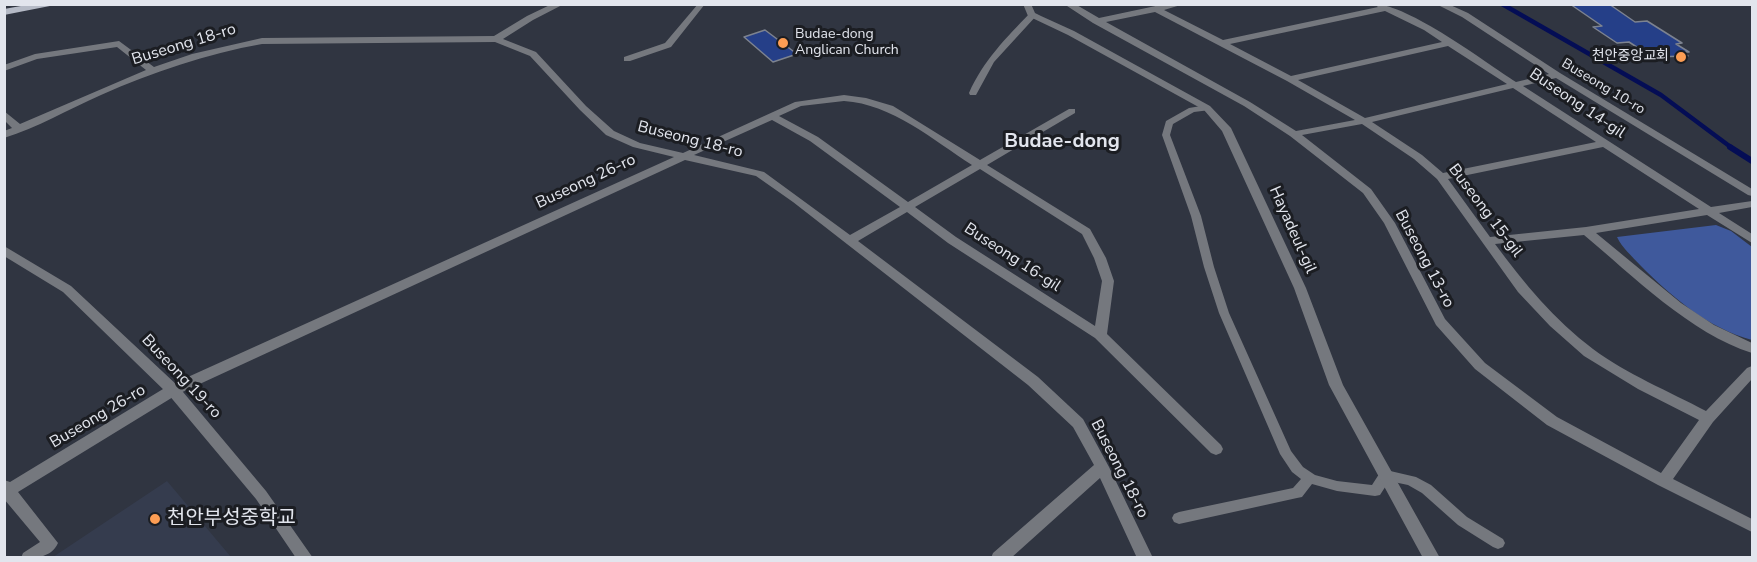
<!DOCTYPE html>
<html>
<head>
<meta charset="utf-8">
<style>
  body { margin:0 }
  #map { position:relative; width:1757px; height:562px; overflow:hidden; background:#303541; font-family:"Nunito Sans",sans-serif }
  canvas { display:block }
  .frame { position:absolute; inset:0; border:6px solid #e2e5ed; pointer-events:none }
</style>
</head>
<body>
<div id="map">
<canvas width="1757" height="562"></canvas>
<div class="frame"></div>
</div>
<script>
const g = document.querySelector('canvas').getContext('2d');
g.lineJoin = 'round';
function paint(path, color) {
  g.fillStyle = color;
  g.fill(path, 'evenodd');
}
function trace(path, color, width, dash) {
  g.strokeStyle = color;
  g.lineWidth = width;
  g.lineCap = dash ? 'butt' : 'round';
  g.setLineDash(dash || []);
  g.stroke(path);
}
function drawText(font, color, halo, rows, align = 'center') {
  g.font = font + ' "Nunito Sans","Noto Sans KR",sans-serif';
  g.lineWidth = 6;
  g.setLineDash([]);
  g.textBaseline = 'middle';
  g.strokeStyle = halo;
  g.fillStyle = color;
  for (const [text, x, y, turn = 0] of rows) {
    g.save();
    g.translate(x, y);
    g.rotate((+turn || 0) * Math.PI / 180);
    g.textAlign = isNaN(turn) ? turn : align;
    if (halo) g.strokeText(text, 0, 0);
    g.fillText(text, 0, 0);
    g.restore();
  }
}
const built = new Path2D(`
  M 167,481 L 231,557 L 53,557 Z`);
const green = new Path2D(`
  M 1716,225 L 1731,231 L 1752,247 L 1752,340 C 1708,328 1673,298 1640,265 C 1632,256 1622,248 1617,237 Z`);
const streamFar1 = new Path2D(`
  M 1502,4 L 1661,95 L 1732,148`);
const stream = new Path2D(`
  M 1730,147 L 1752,161`);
const building = new Path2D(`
  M 1570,4 L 1609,4 L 1635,22 L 1647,21 L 1682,43 L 1676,44 L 1689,52 L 1681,52 L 1688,56 L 1652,57 L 1629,42 L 1617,43 L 1593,27 L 1602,26 Z
  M 765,30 L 797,54 L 773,62 L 744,37 Z`);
const service = new Path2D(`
  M 698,4 L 705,4 L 671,47 L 630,61 L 624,61 L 624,57 L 665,43 Z
  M 1030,13 L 1037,15 L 994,62 L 976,95 L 970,95 L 969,93 C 983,61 1006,38 1030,13 Z
  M 1207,105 L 1211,108 L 1210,110 L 1194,112 L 1173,124 L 1170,135 L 1201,216 L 1214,267 L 1229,313 L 1291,451 L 1303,467 L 1315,475 L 1337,481 L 1372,485 L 1381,471 L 1386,470 L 1416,477 L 1431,485 L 1467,517 L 1503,539 L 1505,543 L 1503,547 L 1498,549 L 1493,547 L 1458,525 L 1422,493 L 1408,485 L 1389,481 L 1380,495 L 1375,496 L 1337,491 L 1312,484 L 1302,497 L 1297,498 L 1179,524 L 1174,522 L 1172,518 L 1174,514 L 1179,512 L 1293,488 L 1301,479 L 1292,472 L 1280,454 L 1219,313 L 1204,267 L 1191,216 L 1162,135 L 1166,121 L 1189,108 Z`);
const minor = new Path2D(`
  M 552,4 L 564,4 L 533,20 L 503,39 L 536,52 L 586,106 L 614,131 L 640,143 L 683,153 L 795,102 L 844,95 L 866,98 L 893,106 L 980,160 L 1069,109 L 1075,109 L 1075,113 L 987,165 L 1090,229 L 1106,258 L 1114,281 L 1107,334 L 1221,445 L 1223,449 L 1221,453 L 1216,455 L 1211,453 L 1095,338 L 948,243 L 907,212 L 858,241 L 1038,377 L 1083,419 L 1109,467 L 1153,558 L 1137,558 L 1100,478 L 1011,558 L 991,558 L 993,553 L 1094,465 L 1073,427 L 1028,385 L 793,202 L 756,176 L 685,160 L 178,394 L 18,492 L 58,543 C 51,558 36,558 21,558 L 23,553 L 40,542 L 4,499 L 4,480 L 10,482 L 168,386 L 674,157 L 633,147 L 606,135 L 580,110 L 530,56 L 495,42 L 262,44 C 206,54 153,72 101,95 C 69,109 37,128 4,138 L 4,131 L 12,128 L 4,120 L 4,111 L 20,124 L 146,70 L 117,47 L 37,59 L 4,71 L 4,65 L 35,54 L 119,41 L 154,67 L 192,54 L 262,38 L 494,36 L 527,16 ZM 844,101 C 892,104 933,140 972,165 L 908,202 L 818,137 L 779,116 L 801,106 ZM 772,120 L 810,141 L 900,207 L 850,235 L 764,172 L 694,155 ZM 980,169 L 1082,234 L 1094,258 L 1102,281 L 1095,326 L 956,237 L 915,207 Z
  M 1023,4 L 1031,4 L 1035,13 L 1041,16 L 1074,31 L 1210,106 L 1231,128 L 1306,288 L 1343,385 L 1440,558 L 1423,558 L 1329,385 L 1294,288 L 1222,131 L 1204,110 L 1068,35 L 1028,16 Z
  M 1064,4 L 1075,4 L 1099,18 L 1165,4 L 1184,4 L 1164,10 L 1223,40 L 1378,7 L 1374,4 C 1408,4 1485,62 1516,82 L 1549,74 L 1462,17 L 1436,4 L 1448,4 L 1468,13 L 1560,73 L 1752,189 L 1752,196 L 1748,195 L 1556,78 L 1523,86 L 1711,207 L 1752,201 L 1752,207 L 1719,213 L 1752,234 L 1752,243 L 1707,215 L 1596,233 L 1681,303 L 1714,325 L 1752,343 L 1752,353 C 1691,334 1632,275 1584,235 L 1495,244 C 1524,283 1554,320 1593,349 C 1625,373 1670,392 1706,411 L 1747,368 L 1752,366 L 1752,379 L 1713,422 L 1673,479 L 1752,519 L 1752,532 L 1658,485 L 1547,425 L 1475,369 L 1436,325 L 1384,223 L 1363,193 L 1290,136 L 1244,106 L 1093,23 ZM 1385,11 L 1424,30 L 1442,42 L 1291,76 L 1230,44 ZM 1155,12 L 1287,81 L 1355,120 L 1296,131 L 1250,102 L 1106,22 ZM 1448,46 L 1507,84 L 1365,118 L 1298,80 ZM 1513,88 L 1596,142 L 1443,173 L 1422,155 L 1372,122 ZM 1362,124 L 1414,159 L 1437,179 L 1518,292 L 1550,326 L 1584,356 L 1638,389 L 1699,420 L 1661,473 L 1557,417 L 1485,363 L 1445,319 L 1395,223 L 1371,189 L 1302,135 ZM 1603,147 L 1699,209 L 1586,227 L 1490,237 L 1448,179 Z`);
const tertiary = new Path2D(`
  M 4,246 L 71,286 L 178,386 L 266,491 L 313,558 L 296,558 L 256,499 L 168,394 L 63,292 L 4,256 Z`);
const primary = new Path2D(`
  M 32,4 L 60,4 L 4,15 L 4,9 Z`);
const markers = [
  [783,43,6,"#fc9d54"],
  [1681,57,6,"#fc9d54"],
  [155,519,6,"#fc9d54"]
];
const farPoinames = [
  ["Budae-dong",795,35],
  ["Anglican Church",795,51],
  ["천안중앙교회",1669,57,"right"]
];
const farStreetnames = [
  ["Buseong 10-ro",1603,87,31]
];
const streetNames = [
  ["Buseong 18-ro",184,45,-17],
  ["Buseong 14-gil",1577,104,34],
  ["Buseong 18-ro",690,140,14],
  ["Buseong 26-ro",586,182,-25],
  ["Buseong 15-gil",1485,211,53],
  ["Hayadeul-gil",1292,230,66],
  ["Buseong 16-gil",1012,258,33],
  ["Buseong 13-ro",1424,259,62],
  ["Buseong 19-ro",181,377,47],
  ["Buseong 26-ro",98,417,-31],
  ["Buseong 18-ro",1119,469,63]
];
const quarterNames = [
  ["Budae-dong",1062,142]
];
const nearPoinames = [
  ["천안부성중학교",167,519]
];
paint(built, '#353c4e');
paint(green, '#3f599c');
trace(streamFar1, '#040d55', 4.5);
trace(stream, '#040d55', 6);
paint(building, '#253f88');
trace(building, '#7d8390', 1.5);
paint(service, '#75787e');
paint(minor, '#75787e');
paint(tertiary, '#75787e');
paint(primary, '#b5bac6');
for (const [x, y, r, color] of markers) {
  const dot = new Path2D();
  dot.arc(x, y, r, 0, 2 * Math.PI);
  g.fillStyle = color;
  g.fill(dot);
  trace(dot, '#1b1d22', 2);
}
drawText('14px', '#e2e5ed', '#1b1d22', farPoinames, 'left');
drawText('14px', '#e2e5ed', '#1b1d22', farStreetnames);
drawText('16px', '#e2e5ed', '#1b1d22', streetNames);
drawText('bold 20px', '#e2e5ed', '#1b1d22', quarterNames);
drawText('20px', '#e2e5ed', '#1b1d22', nearPoinames, 'left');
</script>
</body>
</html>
